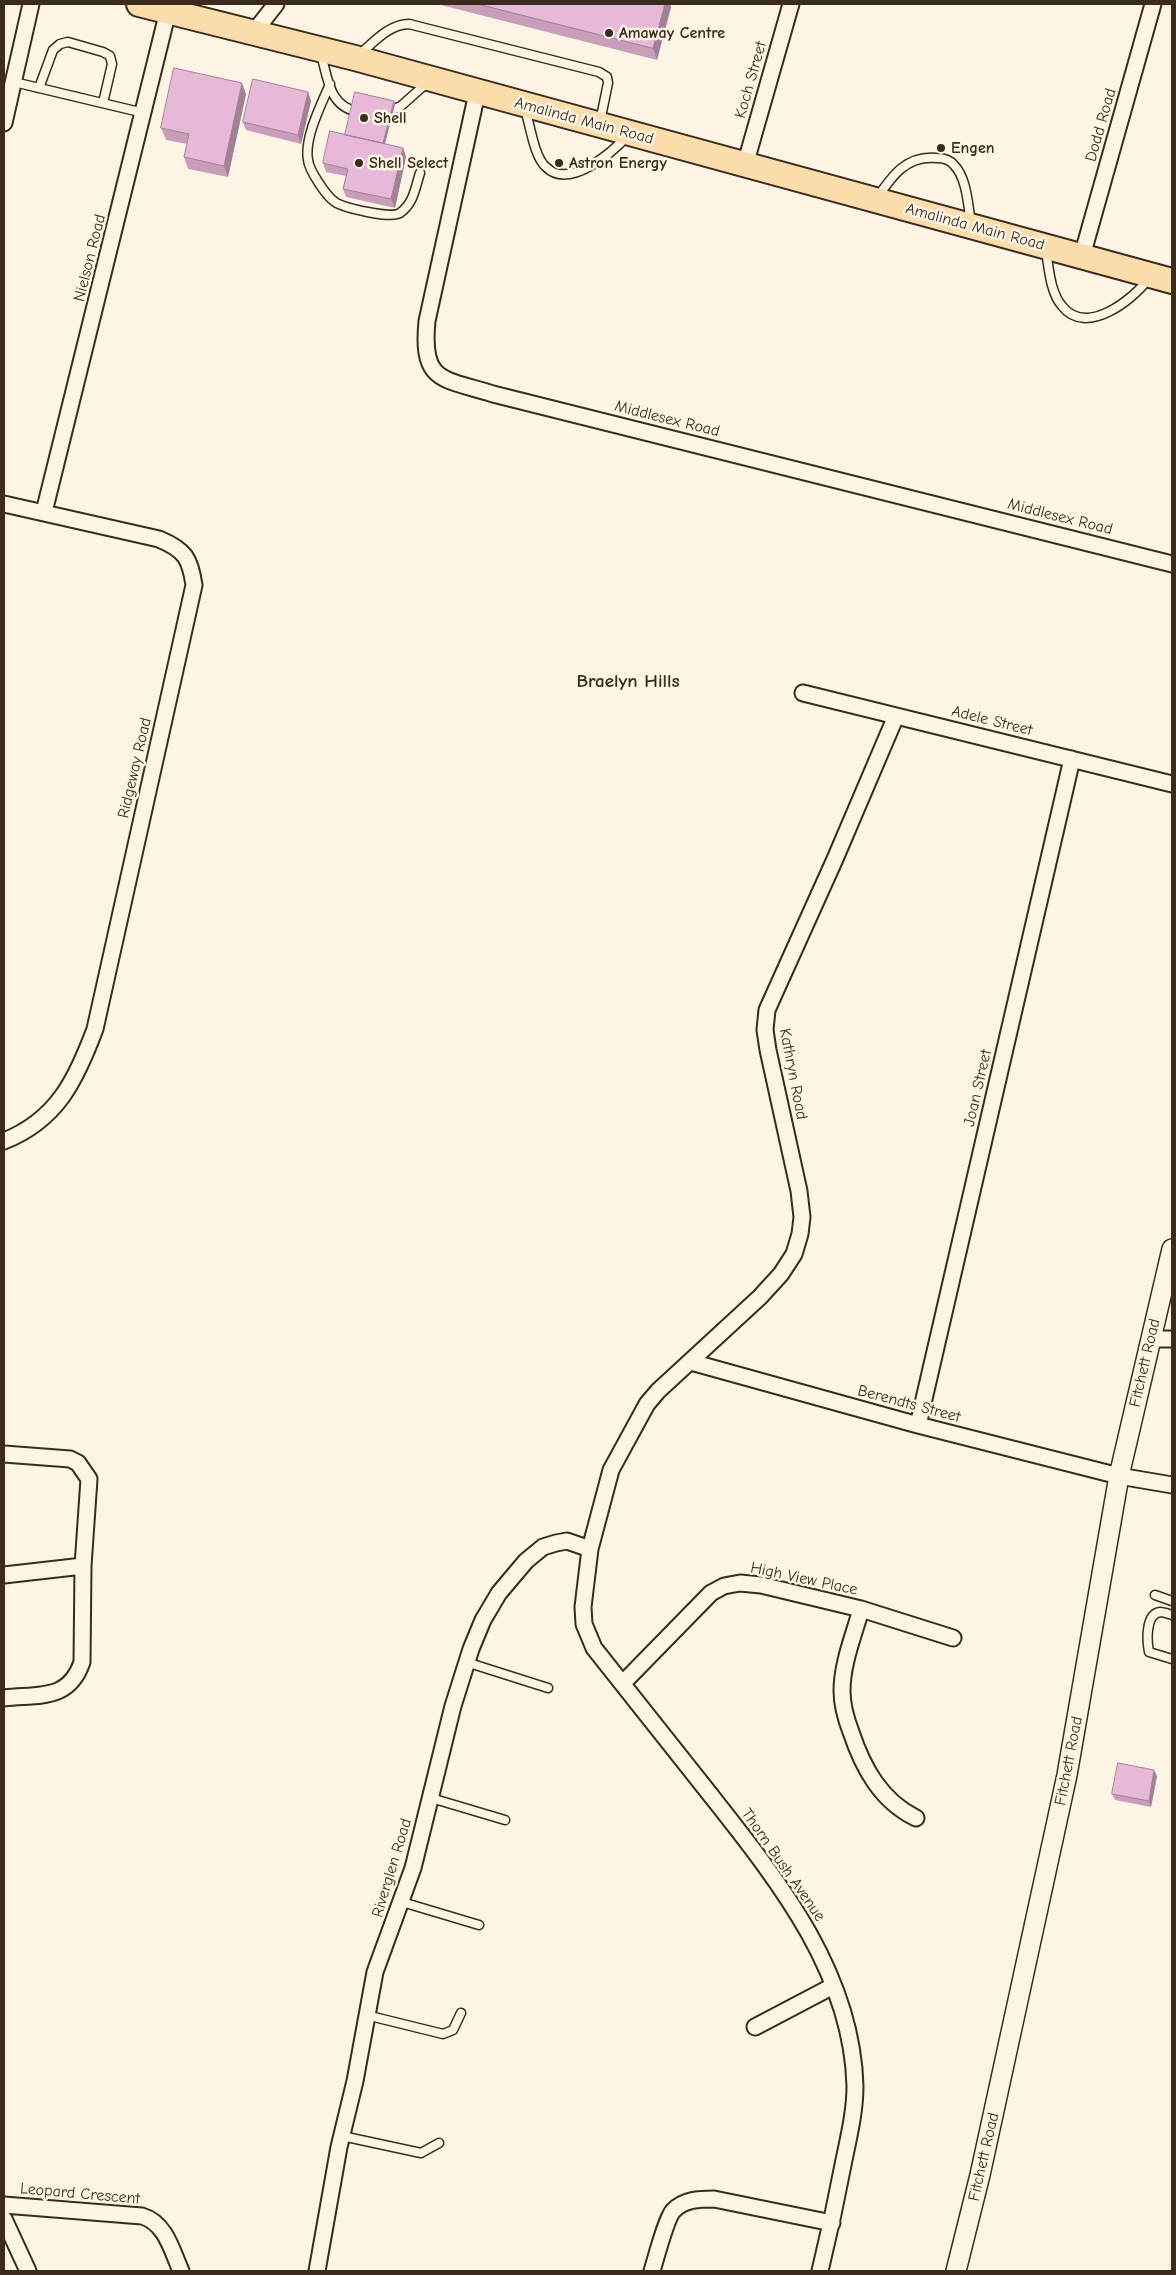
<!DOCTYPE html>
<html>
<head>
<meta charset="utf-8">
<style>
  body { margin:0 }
  #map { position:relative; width:1176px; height:2275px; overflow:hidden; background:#fcf5e5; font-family:"Comic Neue",sans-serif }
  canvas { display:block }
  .frame { position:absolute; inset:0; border:5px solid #3b2a1e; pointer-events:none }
</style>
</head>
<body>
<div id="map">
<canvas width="1176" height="2275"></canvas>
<div class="frame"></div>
</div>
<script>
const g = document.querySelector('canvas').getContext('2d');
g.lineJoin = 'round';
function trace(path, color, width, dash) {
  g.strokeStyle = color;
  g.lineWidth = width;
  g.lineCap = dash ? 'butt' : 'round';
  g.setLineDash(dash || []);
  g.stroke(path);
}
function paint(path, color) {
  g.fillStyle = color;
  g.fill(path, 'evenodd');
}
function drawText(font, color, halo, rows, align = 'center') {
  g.font = font + ' "Comic Neue",sans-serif';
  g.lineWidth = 5;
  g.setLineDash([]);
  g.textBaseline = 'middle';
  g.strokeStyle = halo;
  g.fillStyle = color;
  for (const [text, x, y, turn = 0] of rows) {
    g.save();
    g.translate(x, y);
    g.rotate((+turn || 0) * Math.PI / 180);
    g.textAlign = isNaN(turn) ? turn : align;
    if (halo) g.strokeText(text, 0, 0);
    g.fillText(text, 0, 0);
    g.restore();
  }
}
const service = new Path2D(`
  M 321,54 C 328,79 329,107 359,112
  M 359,55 C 373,43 389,24 409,24 L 599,72 L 607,77 L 608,83 L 600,122
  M 14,82 L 144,113
  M 330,84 C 321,105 304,138 308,160 C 309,170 326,196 335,202 C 344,208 391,219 400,213 C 414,203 415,188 420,173
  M 39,88 L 53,50 L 60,44 L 68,42 L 103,52 L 110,56 L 112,64 L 103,103
  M 525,109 C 530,124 534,157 546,167 C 569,190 612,153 628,135
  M 385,113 L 401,106 L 428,82
  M 877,198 C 892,176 906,155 937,158 C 943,158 950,160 954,165 C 967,178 968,206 971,223
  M 1046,251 C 1049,268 1050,292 1062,306 C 1086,337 1133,300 1149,278
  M 1155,1595 L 1172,1601
  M 1172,1615 C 1169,1614 1164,1612 1160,1612 C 1145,1614 1147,1642 1149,1652 L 1172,1659
  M 466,1662 L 548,1688
  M 431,1798 L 505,1820
  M 402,1902 L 479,1925
  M 366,2015 L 443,2034 L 453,2030 L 461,2013
  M 342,2136 L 421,2153 L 439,2143`);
const minor = new Path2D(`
  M 254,32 L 276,4
  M 477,93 L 427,321 C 421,383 442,378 493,394 L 1172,564
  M 4,123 L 31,4
  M 745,165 L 791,4
  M 1082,256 L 1153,4
  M 4,504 L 159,539 C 185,550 190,558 194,585 L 95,1029 C 76,1080 57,1120 4,1141
  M 44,512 L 168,11
  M 803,693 L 1172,784
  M 1151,1339 L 1172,1339
  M 691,1362 L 918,1425 L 1119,1476 L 1172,1485
  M 918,1425 L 1072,759
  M 4,1454 L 70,1459 L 78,1463 L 89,1479 L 83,1566 L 82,1662 C 69,1701 39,1694 4,1698
  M 4,1575 L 83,1566
  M 861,1609 C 854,1635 842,1663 842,1691 C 842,1705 846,1719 851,1732 C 863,1768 881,1801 916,1818
  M 623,1683 L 711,1593 L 724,1586 L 740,1583 L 761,1585 L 861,1609 L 953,1638
  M 755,2027 L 833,1986
  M 4,2205 L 142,2216 C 166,2223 172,2251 181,2271
  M 4,2219 L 28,2271
  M 317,2271 L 339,2147 L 355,2081 L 375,1972 L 413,1868 L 453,1706 L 471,1649 L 483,1620 L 499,1593 L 526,1561 L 543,1547 L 556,1543 L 567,1541 L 590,1549
  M 652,2271 C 656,2258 666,2219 673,2211 C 684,2199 700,2199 714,2199 L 832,2223
  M 820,2271 C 829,2234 837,2197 844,2160 C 849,2136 855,2111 855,2086 C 852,1971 776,1878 709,1793 C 671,1745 632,1696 594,1648 L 584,1624 L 583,1607 L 590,1549 L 611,1470 L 647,1404 L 658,1391 L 760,1297 L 781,1274 L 794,1254 L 800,1234 L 802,1217 L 799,1191 L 768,1050 L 765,1030 L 767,1010 L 835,859 L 896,716`);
const tertiary = new Path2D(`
  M 956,2271 L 980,2175 L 1067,1775 L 1119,1476 L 1172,1249`);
const primary = new Path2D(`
  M 139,4 L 355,58 L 1172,281`);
const wall = new Path2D(`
  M 437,4 L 670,4 L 671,7 L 657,60 Z
  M 308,92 L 311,101 L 301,144 L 246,130 L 243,122 Z
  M 246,94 L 228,177 L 188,169 L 184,157 L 187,144 L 166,140 L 161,128 Z
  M 394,101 L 395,104 L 385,144 L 403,148 L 406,157 L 395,208 L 346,197 L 343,189 L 346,176 L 326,172 L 323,163 L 345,135 Z
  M 1157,1776 L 1151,1807 L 1115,1800 L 1112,1794 Z`);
const shadedWall = new Path2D(`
  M 665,4 L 670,4 L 671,7 L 657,60 L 653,48 Z
  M 242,83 L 246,94 L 228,177 L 224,166 Z
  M 308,92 L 311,101 L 301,144 L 298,135 Z
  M 394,101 L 395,104 L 383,151 L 382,148 Z
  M 403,148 L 406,157 L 395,208 L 391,199 Z
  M 1154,1770 L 1157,1776 L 1151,1807 L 1149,1801 Z`);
const building = new Path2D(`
  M 478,4 L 665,4 L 653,48 Z
  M 174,68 L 242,83 L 224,166 L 184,157 L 189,134 L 161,128 Z
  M 253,79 L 308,92 L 298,135 L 243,122 Z
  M 355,92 L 394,101 L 383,143 L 345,135 Z
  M 330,131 L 403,148 L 391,199 L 343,189 L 348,169 L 323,163 Z
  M 1118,1763 L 1154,1770 L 1149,1801 L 1112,1794 Z`);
const markers = [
  [609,33,5,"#3b2a1e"],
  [364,118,5,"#3b2a1e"],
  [941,148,5,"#3b2a1e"],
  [359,163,5,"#3b2a1e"],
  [559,163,5,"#3b2a1e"]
];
const poiNames = [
  ["Amaway Centre",619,33],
  ["Shell",374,118],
  ["Engen",951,148],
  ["Shell Select",369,163],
  ["Astron Energy",569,163]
];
const streetNames = [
  ["Koch Street",751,80,-74],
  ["Amalinda Main Road",584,121,15],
  ["Dodd Road",1101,125,-74],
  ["Amalinda Main Road",975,227,15],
  ["Nielson Road",90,258,-76],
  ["Middlesex Road",667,419,14],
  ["Middlesex Road",1060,517,14],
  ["Adele Street",992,721,14],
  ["Ridgeway Road",135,768,-77],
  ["Kathryn Road",793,1074,79],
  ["Joan Street",978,1088,-77],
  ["Fitchett Road",1145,1363,-77],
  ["Berendts Street",909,1404,15],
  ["High View Place",804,1579,12],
  ["Fitchett Road",1069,1761,-79],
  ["Thorn Bush Avenue",783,1865,55],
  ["Riverglen Road",392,1868,-73],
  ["Fitchett Road",984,2157,-77],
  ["Leopard Crescent",80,2194,5]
];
const quarterNames = [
  ["Braelyn Hills",628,682]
];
trace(service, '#3b2a1e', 11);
trace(minor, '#3b2a1e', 19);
trace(tertiary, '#3b2a1e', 22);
trace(primary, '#3b2a1e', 28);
trace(service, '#fcf5e5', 8);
trace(minor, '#fcf5e5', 15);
trace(tertiary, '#fcf5e5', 19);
trace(primary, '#fbddab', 24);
paint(wall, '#c89eba');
paint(shadedWall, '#a28197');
paint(building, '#e8b8d8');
trace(building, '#a28197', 1);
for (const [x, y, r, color] of markers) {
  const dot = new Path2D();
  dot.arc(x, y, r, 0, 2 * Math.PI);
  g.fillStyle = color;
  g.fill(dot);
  trace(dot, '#fcf5e5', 2);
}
drawText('bold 16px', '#3b2a1e', '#fcf5e5', poiNames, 'left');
drawText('16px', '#3b2a1e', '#fcf5e5', streetNames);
drawText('bold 19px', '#3b2a1e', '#fcf5e5', quarterNames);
</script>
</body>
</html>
